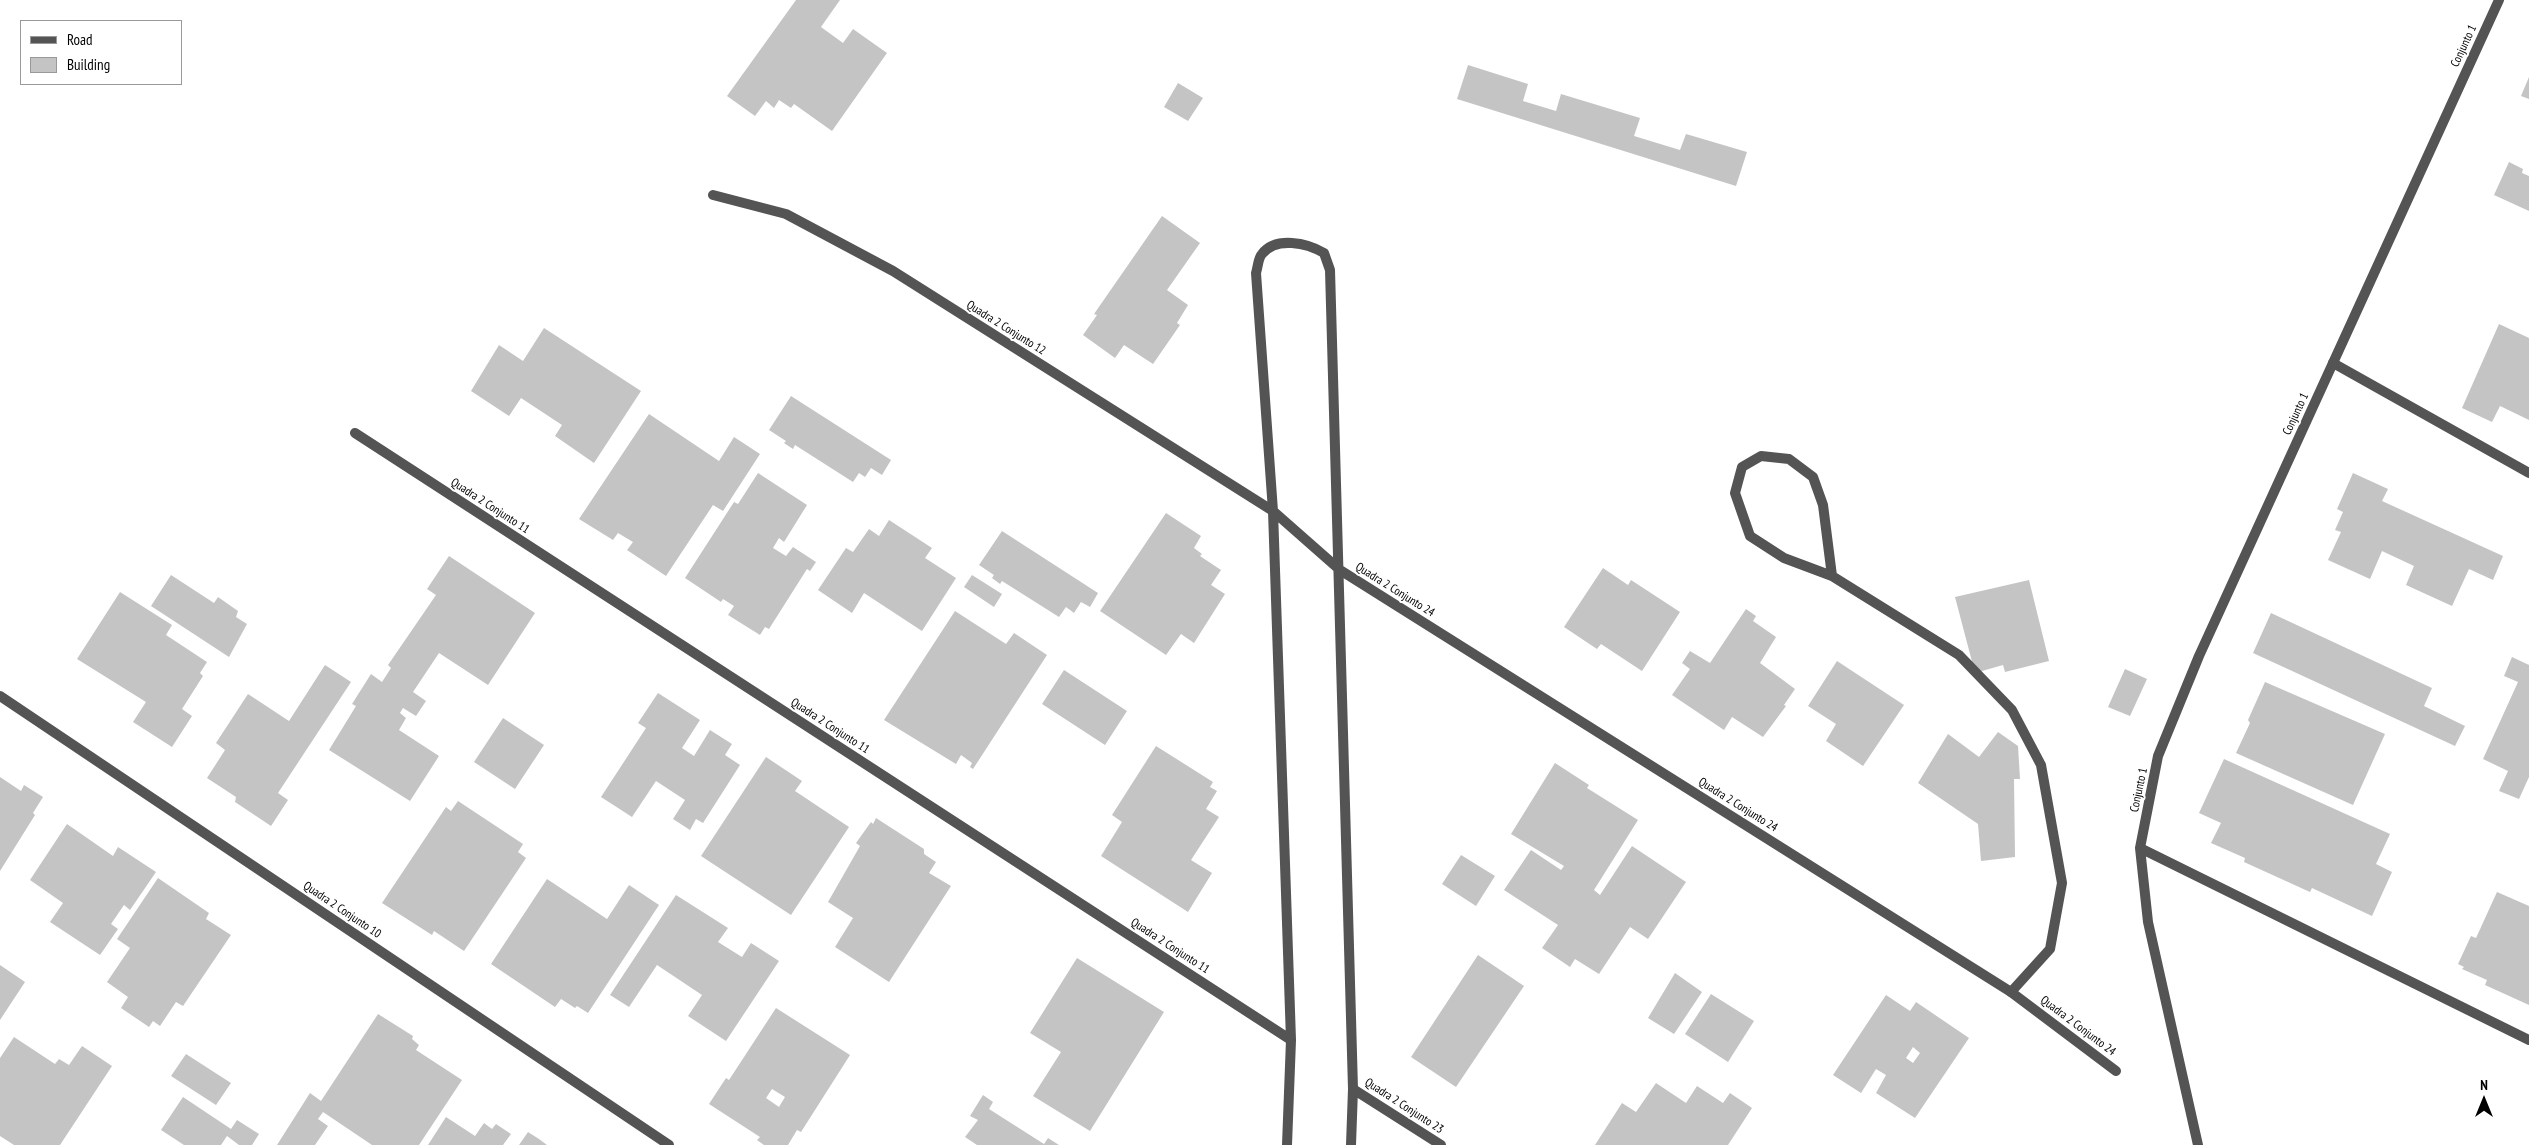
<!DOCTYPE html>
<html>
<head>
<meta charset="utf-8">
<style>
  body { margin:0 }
  #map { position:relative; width:2529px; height:1145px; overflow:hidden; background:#fff; font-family:"PT Sans Narrow",sans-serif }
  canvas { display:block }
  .legend { position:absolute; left:20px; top:20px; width:162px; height:65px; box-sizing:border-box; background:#fff; border:1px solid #999; margin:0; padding:6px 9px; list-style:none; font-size:15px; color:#000 }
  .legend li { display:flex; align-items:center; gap:10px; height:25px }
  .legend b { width:25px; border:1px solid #999 }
  .north { position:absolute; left:2459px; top:1075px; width:50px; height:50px; -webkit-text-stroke:4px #fff; paint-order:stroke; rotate:0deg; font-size:14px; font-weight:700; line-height:20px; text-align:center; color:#000 }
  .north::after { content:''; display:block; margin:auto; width:18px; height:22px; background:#000; clip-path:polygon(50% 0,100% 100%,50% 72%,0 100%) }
</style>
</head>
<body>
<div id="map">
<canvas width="2529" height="1145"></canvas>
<ul class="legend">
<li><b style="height:6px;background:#545454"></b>Road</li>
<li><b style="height:14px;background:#c4c4c4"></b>Building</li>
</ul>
<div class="north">N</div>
</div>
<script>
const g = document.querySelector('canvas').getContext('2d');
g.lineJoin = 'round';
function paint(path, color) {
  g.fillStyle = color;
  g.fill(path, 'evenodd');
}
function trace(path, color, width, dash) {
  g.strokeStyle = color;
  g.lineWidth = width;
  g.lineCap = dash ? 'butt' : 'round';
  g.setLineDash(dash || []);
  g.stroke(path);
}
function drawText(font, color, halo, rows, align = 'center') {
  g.font = font + ' "PT Sans Narrow",sans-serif';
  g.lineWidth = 4;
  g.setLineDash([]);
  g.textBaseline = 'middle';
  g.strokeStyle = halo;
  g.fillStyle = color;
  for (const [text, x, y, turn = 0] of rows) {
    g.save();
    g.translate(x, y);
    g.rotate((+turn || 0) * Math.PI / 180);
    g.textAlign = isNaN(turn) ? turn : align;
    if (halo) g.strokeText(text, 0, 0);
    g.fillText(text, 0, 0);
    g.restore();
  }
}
const building = new Path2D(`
  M 796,0 L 840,0 L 821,27 L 843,43 L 853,29 L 887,53 L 832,131 L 794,104 L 791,108 L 779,100 L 774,108 L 766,101 L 755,116 L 727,96 Z
  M 1468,65 L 1528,84 L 1523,101 L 1556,111 L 1561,94 L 1640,118 L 1634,136 L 1680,150 L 1686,134 L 1747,152 L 1736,186 L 1457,99 Z
  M 2529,77 L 2529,99 L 2521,96 Z
  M 1178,83 L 1203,98 L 1188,121 L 1164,107 Z
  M 2509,162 L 2523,169 L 2522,173 L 2529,176 L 2529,211 L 2494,195 Z
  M 1162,216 L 1200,243 L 1167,290 L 1188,305 L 1177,323 L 1180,325 L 1153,364 L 1124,345 L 1115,358 L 1083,335 L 1097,315 L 1094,314 Z
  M 2499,324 L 2529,338 L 2529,420 L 2500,406 L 2492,422 L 2462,408 Z
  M 544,328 L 641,391 L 594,463 L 555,436 L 562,425 L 521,398 L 509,416 L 471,391 L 499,345 L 523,361 Z
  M 791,396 L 891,460 L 882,475 L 871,468 L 865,477 L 859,473 L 853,482 L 795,445 L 793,449 L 784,443 L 786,441 L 769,430 Z
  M 649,414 L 719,461 L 734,437 L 760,454 L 723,511 L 713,505 L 666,576 L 627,550 L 633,542 L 618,533 L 613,540 L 579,519 Z
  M 758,473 L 807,505 L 784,542 L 779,538 L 773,548 L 786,556 L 793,547 L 816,562 L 810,571 L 807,569 L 769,629 L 765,627 L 760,635 L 728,615 L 734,606 L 723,599 L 721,602 L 685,578 L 734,502 L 738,504 Z
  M 2353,473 L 2388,489 L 2382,501 L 2503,556 L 2493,580 L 2469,569 L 2452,606 L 2406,585 L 2414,566 L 2382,551 L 2370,579 L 2328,560 L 2341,532 L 2335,530 L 2343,512 L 2337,509 Z
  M 1166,513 L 1201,536 L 1194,548 L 1202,554 L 1200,556 L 1221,570 L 1211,585 L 1225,594 L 1194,643 L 1181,634 L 1166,655 L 1100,611 Z
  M 889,520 L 932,548 L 925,558 L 956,578 L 922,631 L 864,593 L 852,613 L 818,590 L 846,548 L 853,552 L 869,529 L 879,536 Z
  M 1002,531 L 1098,593 L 1090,607 L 1081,602 L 1074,613 L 1066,607 L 1059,617 L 1002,581 L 1000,584 L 992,578 L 994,575 L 979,565 Z
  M 449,556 L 535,613 L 488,685 L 439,653 L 413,692 L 426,701 L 416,716 L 403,708 L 400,713 L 406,718 L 399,730 L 439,756 L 410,801 L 329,750 L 356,706 L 352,704 L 371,674 L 382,682 L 391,668 L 388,665 L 436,595 L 427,589 Z
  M 1603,568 L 1628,585 L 1631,580 L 1680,612 L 1642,671 L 1601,644 L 1597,649 L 1564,627 Z
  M 171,575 L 214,603 L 218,597 L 238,611 L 236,617 L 247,624 L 229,657 L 151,606 Z
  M 972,575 L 1002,594 L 994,607 L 964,587 Z
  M 2029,580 L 2049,661 L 2005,672 L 2003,665 L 1975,673 L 1955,597 Z
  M 120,592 L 172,625 L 166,635 L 207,662 L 200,673 L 203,676 L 182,709 L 192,716 L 172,747 L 133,722 L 146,702 L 77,659 Z
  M 1746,609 L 1756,616 L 1753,621 L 1776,637 L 1760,663 L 1795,689 L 1784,705 L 1786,706 L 1763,737 L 1732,717 L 1724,730 L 1672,695 L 1690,669 L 1682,663 L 1690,651 L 1710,663 Z
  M 955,611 L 1006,644 L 1014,633 L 1047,655 L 973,769 L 970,767 L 972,763 L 961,755 L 956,764 L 884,720 Z
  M 2271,613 L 2432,688 L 2424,706 L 2465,726 L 2455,746 L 2253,653 Z
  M 2512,657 L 2529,665 L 2529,777 L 2519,799 L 2499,791 L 2508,771 L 2483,759 L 2518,682 L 2504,676 Z
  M 1837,661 L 1904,705 L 1863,766 L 1826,741 L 1836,724 L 1808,706 Z
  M 325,665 L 351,682 L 278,793 L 288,800 L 271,826 L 235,802 L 236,797 L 207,778 L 225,750 L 216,743 L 248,694 L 289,721 Z
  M 2125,669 L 2147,679 L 2130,716 L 2108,707 Z
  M 1064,670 L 1127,711 L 1105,745 L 1042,704 Z
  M 2265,682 L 2385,734 L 2353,805 L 2236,753 L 2250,723 L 2248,720 Z
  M 658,693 L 700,720 L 682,748 L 694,756 L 710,730 L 732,744 L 725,755 L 740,765 L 703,823 L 696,819 L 690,830 L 673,819 L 685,800 L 656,781 L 632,817 L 601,797 L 646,728 L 638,723 Z
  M 503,718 L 544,745 L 515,789 L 474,762 Z
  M 1998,732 L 2018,746 L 2020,779 L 2014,779 L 2015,857 L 1981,861 L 1978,824 L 1918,783 L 1948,734 L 1979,757 Z
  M 1156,746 L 1213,782 L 1210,787 L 1217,791 L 1206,809 L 1219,817 L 1191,860 L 1212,873 L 1188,912 L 1101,856 L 1122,822 L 1112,815 Z
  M 766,757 L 802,781 L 795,791 L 849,827 L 791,915 L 701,856 Z
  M 2224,759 L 2390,834 L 2376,864 L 2392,872 L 2372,916 L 2312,888 L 2310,892 L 2244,862 L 2245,858 L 2211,843 L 2221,823 L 2199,813 Z
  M 1555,763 L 1589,785 L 1587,788 L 1638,820 L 1594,890 L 1600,895 L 1632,846 L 1686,882 L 1648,939 L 1630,927 L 1599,974 L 1575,959 L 1570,967 L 1542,948 L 1558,925 L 1504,890 L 1531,850 L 1561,870 L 1564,866 L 1511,834 Z
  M 0,777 L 21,791 L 24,785 L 43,797 L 33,813 L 35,815 L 0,871 Z
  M 458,801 L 523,844 L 518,852 L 526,858 L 464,951 L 434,931 L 432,935 L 382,903 L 446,807 L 451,811 Z
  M 876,818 L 924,849 L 924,854 L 936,862 L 929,873 L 951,886 L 889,982 L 835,947 L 853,918 L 828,902 L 860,846 L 856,843 L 871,822 L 873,824 Z
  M 67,824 L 113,856 L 118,847 L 156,872 L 130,910 L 124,905 L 111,924 L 118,929 L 100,955 L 50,922 L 63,903 L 30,880 Z
  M 1461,855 L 1495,876 L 1476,906 L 1442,884 Z
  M 158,878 L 209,913 L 206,919 L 231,935 L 183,1006 L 176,1002 L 160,1026 L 153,1021 L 149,1027 L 121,1008 L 128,997 L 107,982 L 130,948 L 117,939 Z
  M 547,879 L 607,919 L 629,885 L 659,905 L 588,1013 L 577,1006 L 575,1008 L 561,999 L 555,1007 L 491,964 Z
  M 2497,892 L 2529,906 L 2529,1005 L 2485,985 L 2487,980 L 2462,969 L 2464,967 L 2458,964 L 2471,936 L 2476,938 Z
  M 676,895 L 728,928 L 718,942 L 742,957 L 751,943 L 779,961 L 726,1041 L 688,1016 L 702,995 L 657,965 L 629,1007 L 610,995 Z
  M 1478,955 L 1524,986 L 1456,1087 L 1411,1057 Z
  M 1077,958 L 1164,1012 L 1090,1131 L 1033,1096 L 1061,1052 L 1030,1033 Z
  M 0,965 L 25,982 L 0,1020 Z
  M 1675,973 L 1702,992 L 1674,1034 L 1648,1018 Z
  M 1711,994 L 1754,1021 L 1728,1062 L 1685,1034 Z
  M 1886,995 L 1910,1011 L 1916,1002 L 1969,1038 L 1915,1118 L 1876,1093 L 1886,1075 L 1876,1069 L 1861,1093 L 1833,1075 ZM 1913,1047 L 1920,1053 L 1913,1063 L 1906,1058 Z
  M 776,1008 L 850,1055 L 801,1132 L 797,1130 L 788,1145 L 764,1145 L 757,1140 L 760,1137 L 709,1104 L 726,1078 L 729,1080 ZM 772,1089 L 785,1097 L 779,1107 L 766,1098 Z
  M 378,1014 L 413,1036 L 412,1039 L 419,1045 L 416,1050 L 462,1080 L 419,1145 L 372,1145 L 323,1112 L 318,1119 L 328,1126 L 315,1145 L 277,1145 L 310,1093 L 321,1101 Z
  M 14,1037 L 55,1064 L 59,1059 L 69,1065 L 82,1046 L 112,1066 L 60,1145 L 14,1145 L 0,1136 L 0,1058 Z
  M 186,1054 L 231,1083 L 216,1105 L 171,1076 Z
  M 1656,1083 L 1686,1103 L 1697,1086 L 1723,1103 L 1730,1093 L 1752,1108 L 1728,1145 L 1595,1145 L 1622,1103 L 1636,1112 Z
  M 983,1095 L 993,1102 L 989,1109 L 1044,1144 L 1048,1138 L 1059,1145 L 977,1145 L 965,1137 L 978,1120 L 970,1116 Z
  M 183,1097 L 231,1129 L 237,1120 L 259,1134 L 252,1145 L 239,1145 L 227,1136 L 221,1145 L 184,1145 L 161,1130 Z
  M 446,1117 L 475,1136 L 484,1123 L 492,1129 L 496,1124 L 511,1134 L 503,1145 L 428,1145 Z
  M 528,1132 L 539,1139 L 547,1145 L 519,1145 Z`);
const service = new Path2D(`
  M 2333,363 L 2529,473
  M 1832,576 L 1823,505 L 1813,477 L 1789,459 L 1761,456 L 1742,467 L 1735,493 L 1750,536 L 1784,558 L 1832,576 L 1959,655 L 2012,710 L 2041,765 L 2062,883 L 2050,949 L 2011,992`);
const minor = new Path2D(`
  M 713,195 L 786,214 L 893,271 L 1273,511 L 1340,570 L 2011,992 L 2116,1071
  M 355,433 L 1291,1040
  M 0,696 L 669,1145
  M 2140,848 L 2529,1040
  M 1353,1089 L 1441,1145
  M 1287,1145 L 1291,1040 L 1273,511 L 1256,273 C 1258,267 1258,258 1262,254 C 1276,236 1307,243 1324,253 L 1330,270 L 1353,1089 L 1351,1145
  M 2198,1145 L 2148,922 L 2140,848 L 2158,756 L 2199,656 L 2499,0`);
const streetNames = [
  ["Conjunto 1",2464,46,-65],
  ["Quadra 2 Conjunto 12",1006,328,32],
  ["Conjunto 1",2296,414,-65],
  ["Quadra 2 Conjunto 11",490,506,33],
  ["Quadra 2 Conjunto 24",1395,590,32],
  ["Quadra 2 Conjunto 11",830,726,33],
  ["Conjunto 1",2139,790,-78],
  ["Quadra 2 Conjunto 24",1738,805,32],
  ["Quadra 2 Conjunto 10",342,910,34],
  ["Quadra 2 Conjunto 11",1170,946,33],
  ["Quadra 2 Conjunto 24",2078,1026,37],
  ["Quadra 2 Conjunto 23",1404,1106,33]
];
paint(building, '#c4c4c4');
trace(service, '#545454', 10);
trace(minor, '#545454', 10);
drawText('12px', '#000', '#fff', streetNames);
</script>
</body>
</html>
